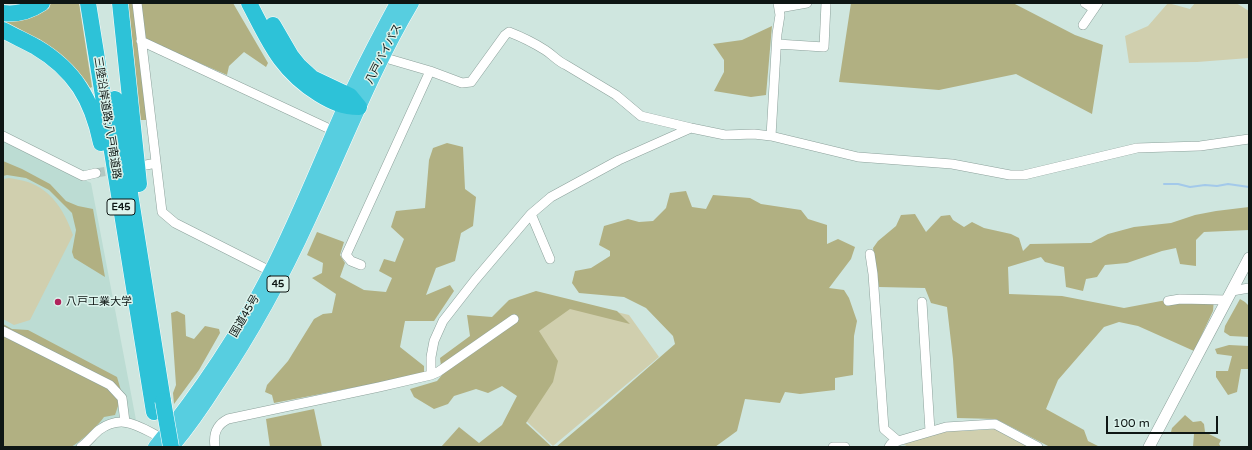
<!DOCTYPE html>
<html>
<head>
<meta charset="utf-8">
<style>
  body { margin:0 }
  #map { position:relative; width:1252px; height:450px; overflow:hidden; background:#cfe6df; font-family:"Varela Round",sans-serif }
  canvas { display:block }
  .frame { position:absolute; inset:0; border:4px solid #0e1614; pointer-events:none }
  .scale { position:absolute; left:1106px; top:416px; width:112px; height:18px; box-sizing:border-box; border:2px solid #0e1614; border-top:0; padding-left:5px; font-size:12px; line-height:14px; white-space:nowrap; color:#0e1614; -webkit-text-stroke:3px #dcf3ec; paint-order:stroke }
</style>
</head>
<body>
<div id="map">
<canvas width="1252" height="450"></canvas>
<div class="frame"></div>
<div class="scale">100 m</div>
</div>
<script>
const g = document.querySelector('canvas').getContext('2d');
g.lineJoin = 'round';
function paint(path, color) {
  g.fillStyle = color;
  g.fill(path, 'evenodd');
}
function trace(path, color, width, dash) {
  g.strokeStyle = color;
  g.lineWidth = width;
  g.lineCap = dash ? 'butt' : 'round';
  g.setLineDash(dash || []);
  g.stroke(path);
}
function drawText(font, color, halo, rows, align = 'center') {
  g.font = font + ' "Varela Round","Noto Sans JP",sans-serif';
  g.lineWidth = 3;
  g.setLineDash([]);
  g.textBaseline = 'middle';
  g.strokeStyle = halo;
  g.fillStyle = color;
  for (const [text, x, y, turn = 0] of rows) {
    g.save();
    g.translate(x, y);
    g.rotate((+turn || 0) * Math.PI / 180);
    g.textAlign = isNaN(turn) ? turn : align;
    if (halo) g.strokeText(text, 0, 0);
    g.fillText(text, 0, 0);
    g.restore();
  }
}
const built = new Path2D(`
  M 3,140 L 91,183 L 136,420 L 146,426 L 143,434 L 130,428 L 115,426 L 101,434 L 88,447 L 3,447 Z`);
const green = new Path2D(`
  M 1168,3 L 1190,9 L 1195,3 L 1236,3 L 1249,11 L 1249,58 L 1197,62 L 1129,63 L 1125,36 L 1148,26 Z
  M 9,178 C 15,179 22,180 28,182 C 52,190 65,212 73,235 L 30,320 L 14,325 L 3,319 L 3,179 Z
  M 559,300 L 592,306 L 629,315 L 659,357 L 553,446 L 522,417 L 513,330 Z
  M 996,429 L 1029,447 L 908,447 L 902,443 L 946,431 L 963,431 Z`);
const forest = new Path2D(`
  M 50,3 L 79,3 L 92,87 L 88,89 L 3,24 L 3,17 L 48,6 Z
  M 128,3 L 233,3 L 268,63 L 266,67 L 244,52 L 229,66 L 227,75 L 137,36 L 147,120 L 139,120 Z
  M 851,3 L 1013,3 L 1075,35 L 1103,45 L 1092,114 L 1016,74 L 939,90 L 839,82 Z
  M 772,26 L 766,95 L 751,97 L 714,91 L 724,72 L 724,60 L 713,44 L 742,40 Z
  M 447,143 L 463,147 L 465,189 L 476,197 L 473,226 L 461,233 L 455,261 L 436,268 L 426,295 L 450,285 L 454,291 L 434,321 L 405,321 L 400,347 L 424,366 L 424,374 L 274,403 L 272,395 L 265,392 L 267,385 L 288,361 L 314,319 L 323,314 L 332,313 L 336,294 L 312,278 L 322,273 L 323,263 L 307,255 L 317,232 L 344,242 L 340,255 L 345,263 L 340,277 L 364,290 L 386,292 L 392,278 L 379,271 L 384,259 L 395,262 L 404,239 L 391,227 L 396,211 L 425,208 L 429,160 L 433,148 Z
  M 3,161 L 22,169 L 50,184 L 66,201 L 78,206 L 93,209 L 105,277 L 74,258 L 72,252 L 76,230 L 72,213 L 49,190 L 26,178 L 7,175 L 3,176 Z
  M 686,191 L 692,207 L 706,209 L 713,195 L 750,198 L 761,204 L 801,210 L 808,219 L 827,225 L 827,244 L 838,239 L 855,247 L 851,259 L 829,288 L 844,290 L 849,298 L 857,321 L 854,336 L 853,375 L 835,378 L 835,390 L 800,394 L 785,392 L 780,403 L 745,399 L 737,431 L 715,447 L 556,447 L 595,414 L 675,344 L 673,336 L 646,308 L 624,297 L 579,293 L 572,283 L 575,271 L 591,268 L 610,256 L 610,251 L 599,245 L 604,226 L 628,219 L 639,222 L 653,221 L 666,208 L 670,193 Z
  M 1249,207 L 1249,230 L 1204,232 L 1196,240 L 1196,266 L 1180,264 L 1176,248 L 1162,251 L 1127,263 L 1105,265 L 1097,277 L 1086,279 L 1083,291 L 1066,287 L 1064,267 L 1045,262 L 1041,257 L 1008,267 L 1009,294 L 1062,296 L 1124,308 L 1177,298 L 1214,298 L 1213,311 L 1194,351 L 1138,326 L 1119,322 L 1104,327 L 1058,380 L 1046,409 L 1084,430 L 1088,441 L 1100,447 L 1050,447 L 996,419 L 957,418 L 953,359 L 947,307 L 931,303 L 925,288 L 879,287 L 873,248 L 878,241 L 896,226 L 901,215 L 915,214 L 926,232 L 941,216 L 950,215 L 953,220 L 964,227 L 972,222 L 984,228 L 1011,234 L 1019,238 L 1023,251 L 1030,244 L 1091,243 L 1108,234 L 1134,227 L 1171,223 L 1195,215 L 1216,211 Z
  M 536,291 L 617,311 L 630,324 L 570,309 L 539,331 L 558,361 L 553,382 L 526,423 L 552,447 L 441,447 L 459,427 L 479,443 L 502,425 L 517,396 L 502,386 L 488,393 L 476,389 L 454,396 L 448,404 L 434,409 L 414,397 L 410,389 L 437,381 L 442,375 L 440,358 L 470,336 L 467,315 L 492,317 L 509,300 Z
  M 1240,299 L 1245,302 L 1249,306 L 1249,337 L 1230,336 L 1224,332 L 1225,326 Z
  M 177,311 L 185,315 L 186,336 L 194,339 L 205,326 L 219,329 L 220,333 L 199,370 L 174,404 L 173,393 L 176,385 L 171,313 Z
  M 3,324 L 12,329 L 28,330 L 117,377 L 122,394 L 115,415 L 104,417 C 97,427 81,441 71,447 L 3,447 Z
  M 1229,345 L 1249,346 L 1249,369 L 1241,369 L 1237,392 L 1228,395 L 1216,377 L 1216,371 L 1228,371 L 1232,356 L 1217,354 L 1215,349 Z
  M 314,409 L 322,447 L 270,447 L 266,419 Z
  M 1185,415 L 1193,422 L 1201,421 L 1204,424 L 1205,432 L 1221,440 L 1219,444 L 1221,447 L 1193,447 L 1194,434 L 1171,432 L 1172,428 Z`);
const stream = new Path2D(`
  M 1164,184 L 1178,184 L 1190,187 L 1205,185 L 1217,186 L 1228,184 L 1249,187`);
const minorTunnel = new Path2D(`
  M 96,173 L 119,169`);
const minor = new Path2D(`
  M 137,3 L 162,212 L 175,223 L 270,271
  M 1085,3 L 1094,9
  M 779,8 L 807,3
  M 1083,25 L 1098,3
  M 141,41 L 334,131
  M 777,44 L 824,47 L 826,3
  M 382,57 L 430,71 L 462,83 L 471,82 L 505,35 L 509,32 C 522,37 534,43 545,50 C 553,55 557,61 566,65 L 616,95 L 641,116 L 691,128
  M 3,136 L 83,176 L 96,173
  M 771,136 L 777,34 L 780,15 L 778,3
  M 146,165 L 156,163
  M 531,214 L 550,259
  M 870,254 L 873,274 L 884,429 L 898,441
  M 361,265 L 351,261 L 346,255 L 430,71
  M 1232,291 L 1249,288
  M 1168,301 L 1180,299 L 1227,300
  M 922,302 L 930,431
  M 3,331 L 110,385 L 122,398 L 125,422
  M 431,375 L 431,357 L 434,341 L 443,321 L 475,280 L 531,214 L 551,197 L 619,160 L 691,128 L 725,135 L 754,134 L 771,136 L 858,157 L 952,164 L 1010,175 L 1024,175 L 1137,148 L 1200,146 L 1249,139
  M 81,447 C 88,442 93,435 99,430 C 123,413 139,427 162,438
  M 215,447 C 213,434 216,425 228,419 L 379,387 L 431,375 L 438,372 L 514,319
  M 833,447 L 845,447
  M 889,447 L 891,444 L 898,441 L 946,427 L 995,424 L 1038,447`);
const tertiary = new Path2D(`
  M 1149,447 L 1249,258`);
const trunk = new Path2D(`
  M 155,447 C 199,393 239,333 271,271 C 298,218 320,162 344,108 C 360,72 378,38 397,3
  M 172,447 C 189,427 204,405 218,383 C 253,331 283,276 309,219 C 343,147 371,72 412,3`);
const motorway = new Path2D(`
  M 88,3 L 154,412
  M 120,3 L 139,184
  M 249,3 C 269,41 280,70 319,94 C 332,102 343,107 359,107
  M 3,13 C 18,15 30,11 42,3
  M 273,25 L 291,56 L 299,66 L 312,78 L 350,96 L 359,107
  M 3,30 C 14,36 25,41 36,47 C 75,70 92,100 101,143
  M 115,99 L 163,401`);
const motorwayBridge = new Path2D(`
  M 163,401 L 171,447`);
const markers = [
  [58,302,4,"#b0235c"]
];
const shields = [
  [121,207,28],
  [278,284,22]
];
const shieldNames = [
  ["E45",121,207],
  ["45",278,284]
];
const streetNames = [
  ["八戸バイパス",384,54,-63],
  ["三陸沿岸道路;八戸南道路",107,118,81],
  ["国道45号",245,316,-60]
];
const poiNames = [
  ["八戸工業大学",66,302]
];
paint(built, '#bcdcd3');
paint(green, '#d0cfae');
paint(forest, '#b1b082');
trace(stream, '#a3c9ea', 2);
trace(minorTunnel, '#b2c7c1', 9, [9, 4.5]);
trace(minor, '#8ca19b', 10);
trace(tertiary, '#8ca19b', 12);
trace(trunk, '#fff', 15);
trace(motorway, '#fff', 17);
trace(minor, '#fff', 9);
trace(tertiary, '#fff', 11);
trace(trunk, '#57cee0', 14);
trace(motorway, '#2dc2d8', 16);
trace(motorwayBridge, '#fff', 17, []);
trace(motorwayBridge, '#2dc2d8', 16);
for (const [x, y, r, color] of markers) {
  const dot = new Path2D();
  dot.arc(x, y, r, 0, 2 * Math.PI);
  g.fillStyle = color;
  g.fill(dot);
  trace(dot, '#dcf3ec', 1.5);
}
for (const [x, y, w] of shields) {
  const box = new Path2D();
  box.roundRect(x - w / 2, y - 8, w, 16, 3);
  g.fillStyle = '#dcf3ec';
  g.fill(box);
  trace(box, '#0e1614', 1);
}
drawText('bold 10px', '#0e1614', null, shieldNames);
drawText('11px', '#0e1614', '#dcf3ec', streetNames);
drawText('11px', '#0e1614', '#dcf3ec', poiNames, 'left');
</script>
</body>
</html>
